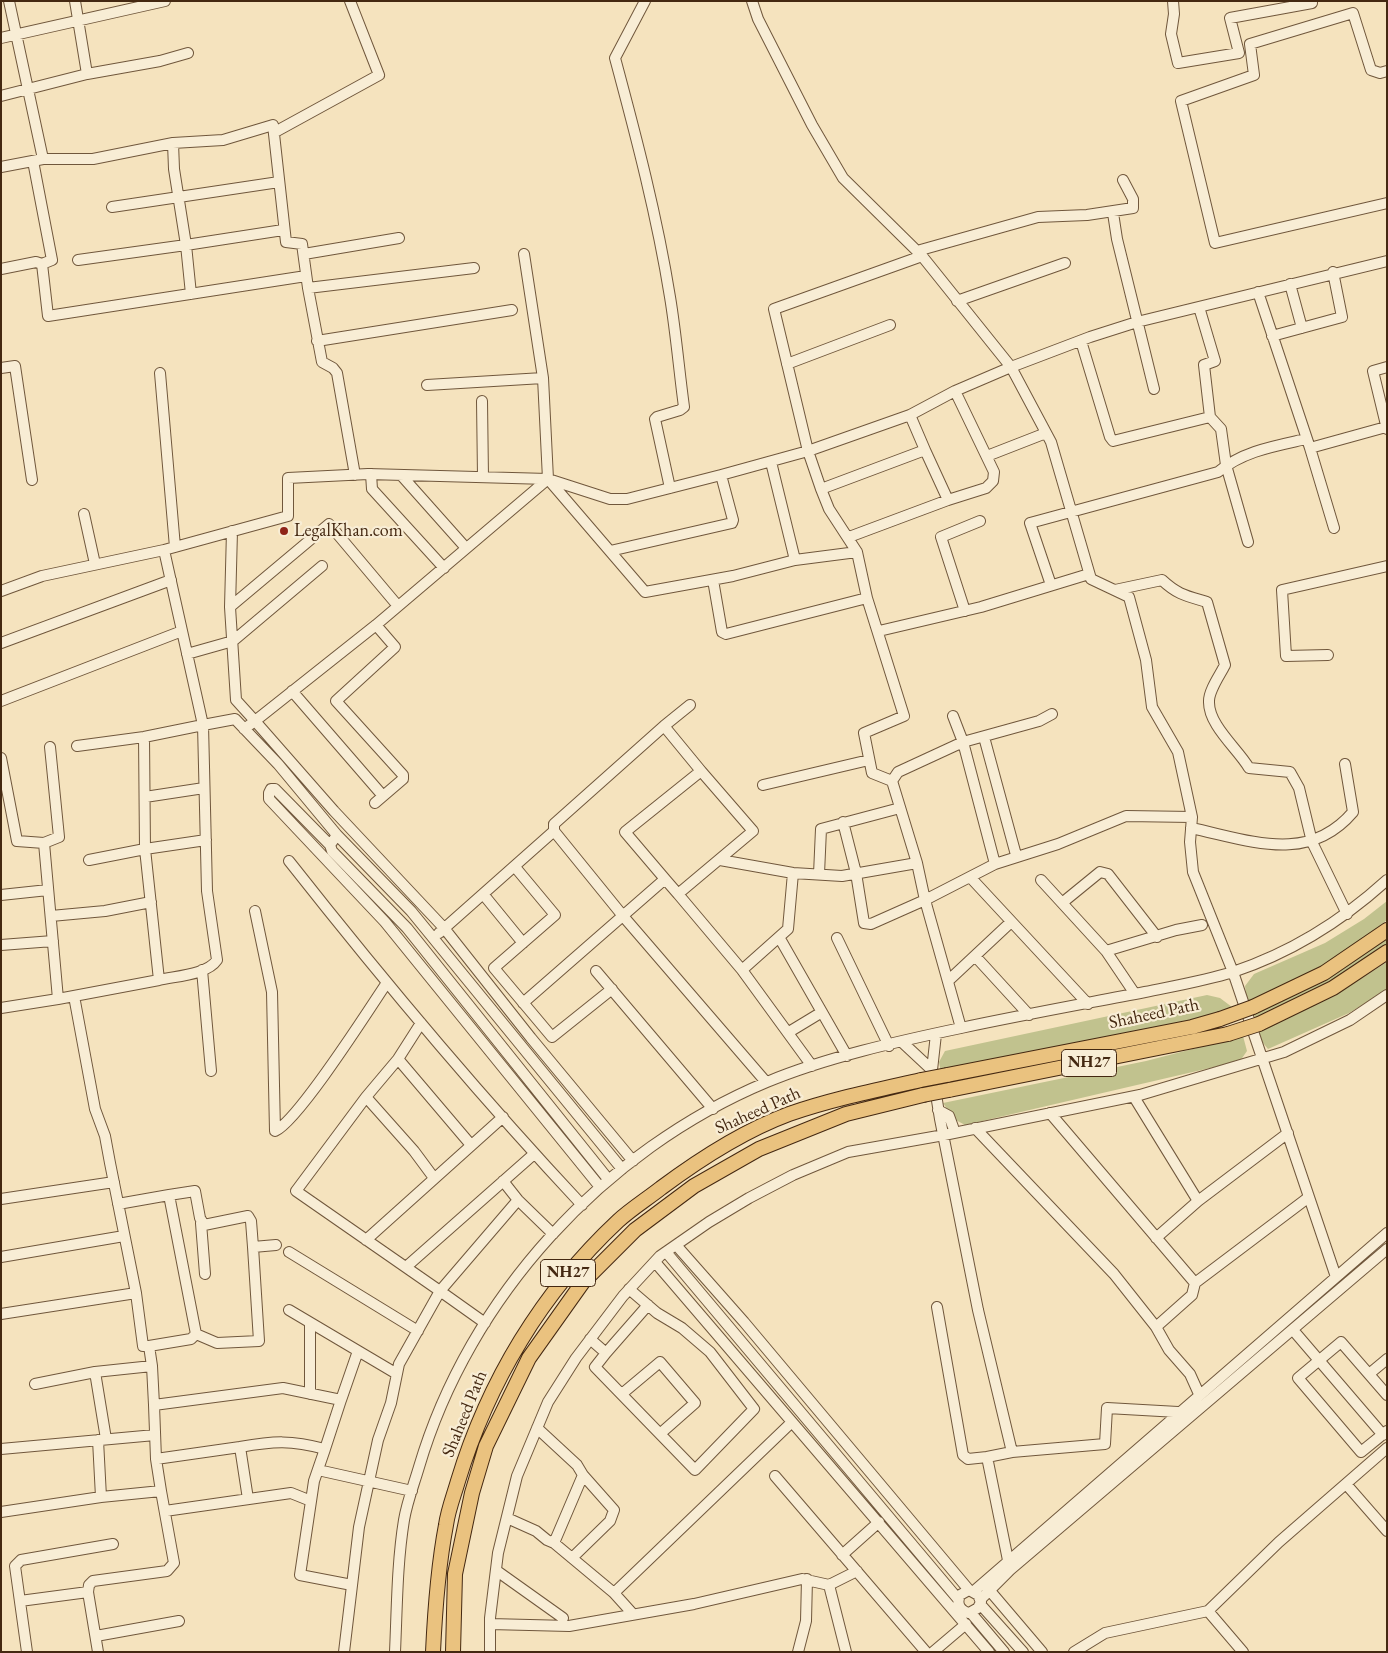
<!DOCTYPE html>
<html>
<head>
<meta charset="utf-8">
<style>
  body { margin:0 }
  #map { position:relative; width:1388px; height:1653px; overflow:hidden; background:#f5e3be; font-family:"EB Garamond",serif }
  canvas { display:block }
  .frame { position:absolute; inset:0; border:2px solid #442811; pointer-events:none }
</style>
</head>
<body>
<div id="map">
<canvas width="1388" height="1653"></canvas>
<div class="frame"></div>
</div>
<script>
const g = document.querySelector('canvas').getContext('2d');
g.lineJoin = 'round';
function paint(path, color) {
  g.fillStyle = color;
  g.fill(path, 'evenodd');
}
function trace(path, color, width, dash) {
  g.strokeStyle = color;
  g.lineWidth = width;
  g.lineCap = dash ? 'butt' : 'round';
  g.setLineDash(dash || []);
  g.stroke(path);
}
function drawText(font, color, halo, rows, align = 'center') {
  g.font = font + ' "EB Garamond",serif';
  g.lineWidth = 4.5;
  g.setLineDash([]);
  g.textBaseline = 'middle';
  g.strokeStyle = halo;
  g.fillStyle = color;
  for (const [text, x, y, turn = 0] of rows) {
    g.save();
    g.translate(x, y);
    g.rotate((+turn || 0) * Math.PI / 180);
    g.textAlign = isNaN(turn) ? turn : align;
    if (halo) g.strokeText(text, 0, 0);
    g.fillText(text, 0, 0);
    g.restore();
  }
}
const green = new Path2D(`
  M 1387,901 L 1387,920 C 1345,955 1298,984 1247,1002 L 1245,986 L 1254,974 L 1325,943 L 1364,919 Z
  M 1387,937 L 1387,947 L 1329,984 L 1256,1019 L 1253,1013 L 1321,980 Z
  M 1387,962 L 1387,990 L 1349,1013 L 1268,1049 L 1254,1032 L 1334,996 Z
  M 1207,995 L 1220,998 L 1232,1007 L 1180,1024 L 941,1073 L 939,1062 L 945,1051 Z
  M 1243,1036 L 1247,1051 L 1240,1061 L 965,1125 L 954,1119 L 943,1103 L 1146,1061 Z`);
const minor = new Path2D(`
  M 9,1 L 43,159
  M 75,1 L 87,74
  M 645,1 L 615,58 C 636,136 657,216 670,297 C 676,333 679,370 684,407 L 680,410 L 657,417 L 655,419 L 670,488
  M 752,1 L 758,19 L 812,125 L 843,178 L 922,256 L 1011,367 L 1051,442 L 1091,579 L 1129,597 L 1146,660 L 1152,707 L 1178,752 L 1192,817
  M 1173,1 L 1174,14 L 1171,34 L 1178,63 L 1239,53 L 1230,18 L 1312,3 L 1311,1
  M 1,38 L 165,1
  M 1387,71 L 1380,73 L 1371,70 L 1353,13 L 1250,44 L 1254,75 L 1181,101 L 1215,243 L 1387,203
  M 1,96 L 87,74 L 160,61 L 188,53
  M 275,132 L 379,75 L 350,1
  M 33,161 L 52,260 L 42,264 L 48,316 L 306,276
  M 1,167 L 43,159 L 93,159 L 173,143 L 223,140 L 273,125 L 286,242 L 302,244 L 308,288 L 322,362 L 333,368 L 337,373 L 355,475
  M 112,207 L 279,182
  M 1113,213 L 1117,239 L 1154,389
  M 917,251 L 1038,217 L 1087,215 L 1133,208 L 1133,199 L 1123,180
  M 304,254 L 399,238
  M 524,254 L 543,378 L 548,479
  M 78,260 L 186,245 L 174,169 L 173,143
  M 1,269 L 36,262 L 42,264
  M 1290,284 L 1302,328
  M 308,288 L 474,268
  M 1258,292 L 1310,448 L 1334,528
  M 191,294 L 186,245 L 283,230
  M 957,301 L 1065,263
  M 1199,307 L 1215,361 L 1204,365 L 1210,417
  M 1272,336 L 1342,317 L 1333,272
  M 317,341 L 512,310
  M 1081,341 L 1110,437 L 1113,441 L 1210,417 L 1221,429 L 1226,465 L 1248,542
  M 787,364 L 890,325
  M 1387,367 L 1373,371 L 1387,429
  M 1,368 L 15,366 L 32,480
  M 160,373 L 175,547
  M 427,385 L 543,378
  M 482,401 L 483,477
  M 910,415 L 925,450
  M 1310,448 L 1386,427
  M 987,456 L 1046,433
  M 771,462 L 795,560
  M 371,474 L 372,489 L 444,568
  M 401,475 L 466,548
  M 821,489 L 925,450 L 948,500
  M 84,514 L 95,564
  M 232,531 L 230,607 L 236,700 L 255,721 L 376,625 L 548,479 L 610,499 L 627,499 L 721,475 L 808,451 L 910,415 L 955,391 L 1011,367 L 1090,337 L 1137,322 L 1387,261
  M 849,537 L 948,500 L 986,488 L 993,481 L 994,472 L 955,391
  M 164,550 L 203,725 L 235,719 L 278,764 L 337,835
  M 610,551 L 732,523 L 733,520 L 721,475
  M 857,552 L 829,509 L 821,489 L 808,451 L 774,309 L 922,256
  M 713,580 L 722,632 L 726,634 L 867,598
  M 1051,585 L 1030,523 L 1218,472 C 1243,451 1275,446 1306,439
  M 1115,590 L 1162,580 C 1178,595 1187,596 1207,602 L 1225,665 C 1220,675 1209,690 1209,701 C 1208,725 1238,749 1249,768 L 1290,772 L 1299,788 L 1312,842 L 1347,914
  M 1,591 L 42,576 L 164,550 L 288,516 L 288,478 L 368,474 L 548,479 L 645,592 L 733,576 L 795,560 L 857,552 L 867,598 L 904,716 L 864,733 L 872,773 L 892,781 L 917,863 L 925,900 L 871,924 L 864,923 L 856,873 L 843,822
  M 230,607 L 329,524 L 398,606
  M 965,611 L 941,537 L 980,521
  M 879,631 L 981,607 L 1089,574
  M 1,643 L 171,580
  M 187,654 L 233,641 L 322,566
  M 1328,655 L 1286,656 L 1282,590 L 1387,566
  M 292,691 L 383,796
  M 1,701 L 182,631
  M 953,716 L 963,742 L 995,864
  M 664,726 L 554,824 L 554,831 L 623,916 L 766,1082
  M 244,729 L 255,721 L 334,811 L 444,928 L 531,1038 L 633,1161
  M 144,737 L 145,849 L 206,840
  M 984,737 L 1016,855
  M 77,746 L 144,737 L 203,725 L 207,891 L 217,960 C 207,975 175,976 159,980
  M 1,758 L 17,841 L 44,843 L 59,837 L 50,747
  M 892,781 L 898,772 L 963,742 L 1039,721 L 1052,714
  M 763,785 L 869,760
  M 145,797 L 204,788
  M 375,803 L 403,779 L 403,775 L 336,701 L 395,647 L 376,625
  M 1191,828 C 1249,840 1308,865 1353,812 L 1345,764
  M 330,845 L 275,789 L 271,789 L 269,793 L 269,799 L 385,922 L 600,1187
  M 720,860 L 793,873 L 842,876 L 917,863
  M 289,861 C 382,979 479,1095 582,1205
  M 515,867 L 555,915 L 494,968 L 552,1037 L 612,989
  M 819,874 L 821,829 L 900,808
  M 970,877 L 1088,1004
  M 665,879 L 678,894 L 753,831 L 701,771
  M 1041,880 L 1106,951 L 1135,994
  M 483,894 L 523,943
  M 678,894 L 742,970 L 812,1066
  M 1,895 L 48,890
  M 1062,903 L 1100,872 L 1108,874 L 1157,937
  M 255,911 L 272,992 L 275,1131 C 298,1121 368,1011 386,984
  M 51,916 L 105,911 L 151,902
  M 439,933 L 554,831
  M 779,937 L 847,1056
  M 837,938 L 889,1046
  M 1,945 L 53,941
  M 1106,951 L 1176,930 L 1202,925
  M 975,956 L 1029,1015
  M 202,970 L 211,1071
  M 742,970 L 788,929 L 793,873
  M 596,971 L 713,1109
  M 948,981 L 1011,922
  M 74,996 L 95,1109 L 105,1136 L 110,1163 L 136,1293 L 143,1346 L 149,1346
  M 58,999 L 159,980 L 145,849 L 89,860
  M 523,1003 L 665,879 L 625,832 L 701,771 L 664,726 L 690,705
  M 1,1008 L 58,999 L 44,843
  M 421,1023 L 398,1059 L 366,1097 L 414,1151 L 434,1178
  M 961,1028 L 925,900 L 995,864 L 1058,844 L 1126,816 L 1192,817 L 1190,842 L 1193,872 L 1233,972 L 1336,1277
  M 789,1032 L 822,1012
  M 936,1034 L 932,1070 L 940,1119 L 978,1310 L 1012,1452 L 987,1457 L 1010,1570
  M 902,1042 L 932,1070
  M 398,1059 L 471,1145
  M 1134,1097 L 1198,1201
  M 938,1110 L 949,1116 L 953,1127
  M 1050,1113 L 1195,1283
  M 975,1128 L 1114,1274 L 1156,1327 L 1169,1350 L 1190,1374 L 1199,1394
  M 608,1179 L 407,928 L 332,851 L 330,845 L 337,835 L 411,911 L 622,1169
  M 503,1181 L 518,1200 L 553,1234
  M 169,1195 L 195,1191 L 200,1218 L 204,1225 L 248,1216 L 251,1221 L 253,1247 L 276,1245
  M 1,1199 L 114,1182
  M 118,1204 L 169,1195 L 196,1334 L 191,1339 L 149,1346 L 152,1366
  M 201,1223 L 205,1274
  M 1156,1238 L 1198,1201 L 1288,1133
  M 366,1240 L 503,1117
  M 676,1245 L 744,1322 L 969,1590 L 978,1595 L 981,1602 L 978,1608 L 969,1613 C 960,1611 956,1604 960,1595 L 969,1590
  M 289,1252 L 418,1331
  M 666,1252 L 958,1599
  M 1,1257 L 124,1236
  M 655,1262 L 989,1652
  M 406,1267 L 534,1154
  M 937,1307 L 963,1455 L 968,1459 L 987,1457
  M 289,1310 L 397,1374
  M 1,1314 L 136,1293
  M 485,1323 L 440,1291 L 518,1200
  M 1156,1327 L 1192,1295 L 1195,1283 L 1309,1197
  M 1293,1330 L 1383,1435
  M 196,1334 L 217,1343 L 259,1341 L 253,1247
  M 590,1339 L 606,1353 L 595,1367 L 695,1470 L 754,1409 L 710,1352 L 682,1328 L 657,1313 L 629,1289
  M 606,1353 L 648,1305
  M 1369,1374 L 1387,1359
  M 35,1384 L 95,1372
  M 623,1393 L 660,1362 L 695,1403 L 661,1433
  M 310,1394 L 310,1324
  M 1387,1395 L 1341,1342 L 1298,1378 L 1361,1452 L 1387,1431
  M 341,1400 L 358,1351
  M 537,1428 L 577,1465 L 583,1475 L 614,1510 L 610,1521 L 572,1558
  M 106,1439 L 95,1372 L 152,1366 L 154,1405
  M 98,1440 L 101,1497
  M 240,1447 C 274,1441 291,1440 325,1449 L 314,1481 L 300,1575 L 352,1585
  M 1,1449 L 155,1435
  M 1012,1452 L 1105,1444 L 1107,1408 L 1178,1412
  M 156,1459 L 240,1447 L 248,1499
  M 318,1470 L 412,1491
  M 775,1476 L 926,1652
  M 1346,1484 L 1387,1531
  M 161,1491 L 156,1459 L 154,1405 L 283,1388 L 341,1400 L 325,1449
  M 165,1511 L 291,1493 L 311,1501
  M 1,1512 L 101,1497 L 161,1491 L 174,1563 L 167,1571 L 93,1581 L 89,1585 L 88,1592 L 98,1652
  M 507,1518 L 536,1531 L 547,1540 L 554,1543 L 614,1593 L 632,1613
  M 554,1543 L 583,1475
  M 842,1555 L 879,1522
  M 497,1571 L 563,1618
  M 829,1585 L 846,1652
  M 985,1585 L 1042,1652
  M 974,1591 L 1387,1233
  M 614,1593 L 792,1422
  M 980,1600 L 1010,1570 L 1387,1249
  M 20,1601 L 88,1592
  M 980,1604 L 1023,1652
  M 1208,1611 L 1243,1652
  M 971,1613 L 1004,1652
  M 490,1624 L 569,1626 L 694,1604 L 802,1579 L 829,1585 L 857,1571
  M 96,1636 L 179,1621
  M 27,1652 L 15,1566 L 21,1560 L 113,1544
  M 344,1652 L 359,1527 L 378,1440 L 391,1403 L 399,1364 L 440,1291 L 296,1191 L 366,1097
  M 395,1652 C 397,1608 397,1563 404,1520 C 407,1502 414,1484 419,1467 C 469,1297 604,1150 767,1082 C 824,1058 899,1041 961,1028 C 1022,1015 1083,1004 1145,992 C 1174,986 1204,981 1233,972 C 1290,953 1343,920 1387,880
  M 490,1652 L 490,1618 L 498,1553 L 517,1476 L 548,1402 L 576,1358 L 623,1296 L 660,1256 L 709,1222 L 749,1198 L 793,1175 L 848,1152 L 944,1135 L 1140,1095 L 1284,1052 L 1350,1020 L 1387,995
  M 798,1652 L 806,1621 L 807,1579
  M 933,1652 L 966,1624
  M 1074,1652 L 1105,1633 L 1208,1611 L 1279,1542 L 1387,1448`);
const highway = new Path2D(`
  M 1253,1007 L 1324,973 L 1387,930
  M 1259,1024 L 1333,988 L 1387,952
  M 947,1075 L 1192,1027 L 1220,1019
  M 949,1090 L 1228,1034
  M 433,1652 C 435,1609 438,1567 446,1525 C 448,1510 454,1495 458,1481 C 488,1382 542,1292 618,1221 C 631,1209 647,1199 661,1188 C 700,1159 743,1131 789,1114 C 832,1099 877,1090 921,1080
  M 453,1652 L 455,1574 L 472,1493 L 486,1446 L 529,1358 L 583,1282 L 635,1230 L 694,1186 L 759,1149 L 846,1114 L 923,1095`);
const highwayBridge = new Path2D(`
  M 1220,1019 L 1253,1007
  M 1228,1034 L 1259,1024
  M 921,1080 L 947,1075
  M 923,1095 L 949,1090`);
const markers = [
  [284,531,5,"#8f2418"]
];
const shields = [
  [1089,1063,55],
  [568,1273,55]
];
const shieldNames = [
  ["NH27",1089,1063],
  ["NH27",568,1273]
];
const poiNames = [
  ["LegalKhan.com",294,531]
];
const streetNames = [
  ["Shaheed Path",1154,1014,-12],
  ["Shaheed Path",758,1111,-24],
  ["Shaheed Path",465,1414,-68]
];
paint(green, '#c1c28e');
trace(minor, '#70573c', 12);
trace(highway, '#442811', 16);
trace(minor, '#f8edd5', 10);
trace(highway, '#eac27f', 14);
trace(highwayBridge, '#442811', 16, []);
trace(highwayBridge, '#eac27f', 14);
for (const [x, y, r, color] of markers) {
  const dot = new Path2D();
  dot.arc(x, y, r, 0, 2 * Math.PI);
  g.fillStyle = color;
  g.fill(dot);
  trace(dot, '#f8edd5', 2);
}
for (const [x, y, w] of shields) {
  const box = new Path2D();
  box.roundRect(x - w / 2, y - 13.5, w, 27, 4);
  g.fillStyle = '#f8edd5';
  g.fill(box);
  trace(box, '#442811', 1);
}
drawText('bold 16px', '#442811', null, shieldNames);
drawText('18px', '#442811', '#f8edd5', poiNames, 'left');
drawText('18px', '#442811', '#f8edd5', streetNames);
</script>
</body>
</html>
